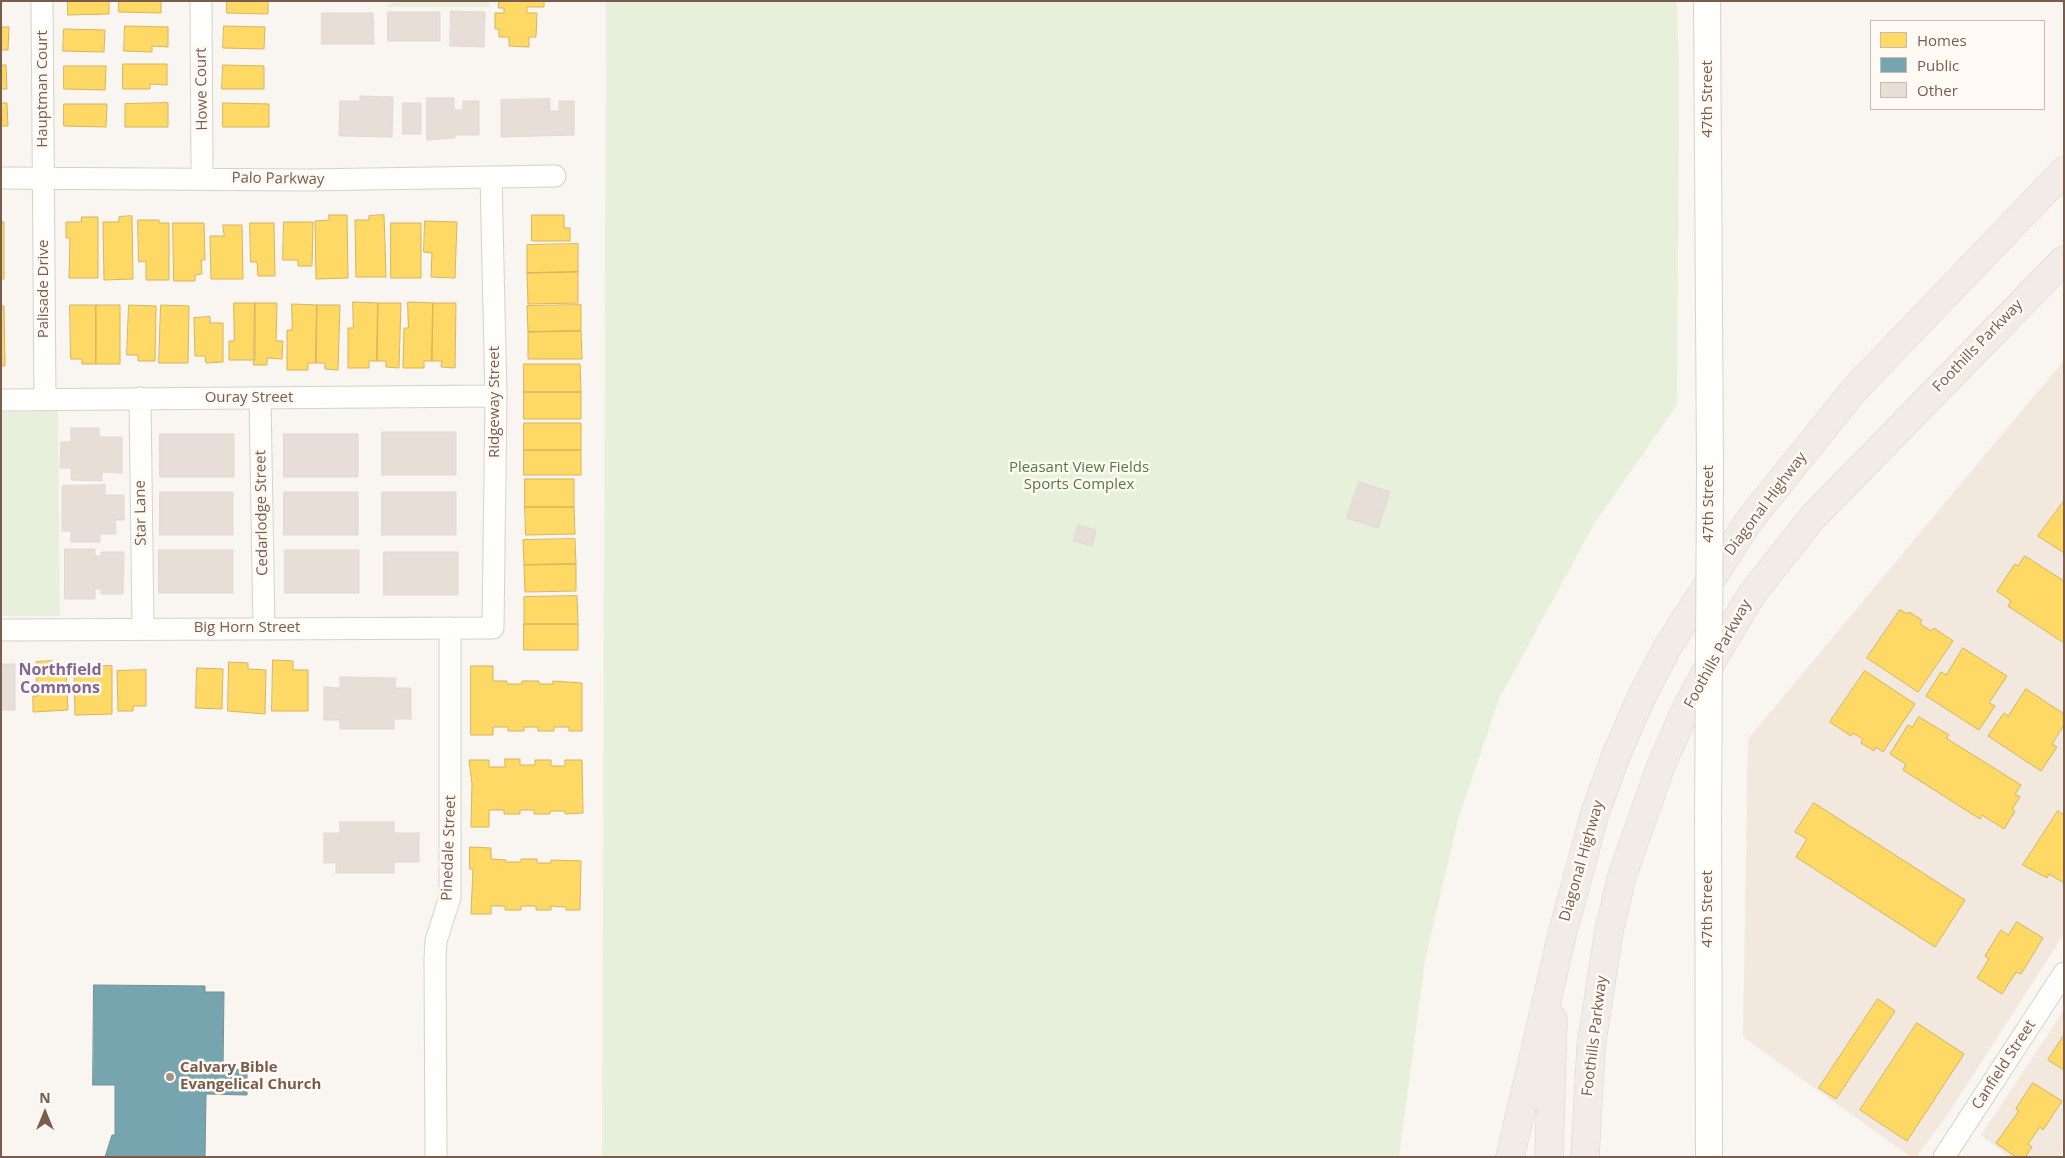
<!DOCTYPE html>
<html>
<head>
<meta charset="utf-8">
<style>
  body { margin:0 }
  #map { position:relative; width:2065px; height:1158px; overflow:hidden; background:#f9f5f0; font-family:"Open Sans",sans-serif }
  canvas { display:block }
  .frame { position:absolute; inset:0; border:2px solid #7a5c4d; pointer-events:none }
  .legend { position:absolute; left:1870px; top:20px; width:175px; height:90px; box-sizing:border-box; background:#fffaf3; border:1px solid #cabbb1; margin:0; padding:6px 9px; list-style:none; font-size:15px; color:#7a5c4d }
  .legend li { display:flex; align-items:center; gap:10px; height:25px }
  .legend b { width:25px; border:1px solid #cabbb1 }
  .north { position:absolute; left:20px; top:1088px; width:50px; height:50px; -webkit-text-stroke:4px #fffaf3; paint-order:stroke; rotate:0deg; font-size:14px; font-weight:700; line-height:20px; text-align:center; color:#7a5c4d }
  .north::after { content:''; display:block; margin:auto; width:18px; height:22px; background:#7a5c4d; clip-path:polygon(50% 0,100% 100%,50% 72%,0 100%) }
</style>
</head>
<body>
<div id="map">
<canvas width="2065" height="1158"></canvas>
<div class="frame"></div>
<ul class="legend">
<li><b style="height:14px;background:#ffd966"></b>Homes</li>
<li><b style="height:14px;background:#76a5af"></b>Public</li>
<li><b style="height:14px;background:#e6ded7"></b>Other</li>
</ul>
<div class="north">N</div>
</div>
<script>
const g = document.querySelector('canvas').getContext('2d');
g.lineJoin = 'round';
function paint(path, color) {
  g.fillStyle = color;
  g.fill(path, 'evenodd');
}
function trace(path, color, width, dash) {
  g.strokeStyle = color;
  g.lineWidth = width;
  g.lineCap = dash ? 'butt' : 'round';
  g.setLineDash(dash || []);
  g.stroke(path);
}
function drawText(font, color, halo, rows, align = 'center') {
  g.font = font + ' "Open Sans",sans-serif';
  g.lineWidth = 5;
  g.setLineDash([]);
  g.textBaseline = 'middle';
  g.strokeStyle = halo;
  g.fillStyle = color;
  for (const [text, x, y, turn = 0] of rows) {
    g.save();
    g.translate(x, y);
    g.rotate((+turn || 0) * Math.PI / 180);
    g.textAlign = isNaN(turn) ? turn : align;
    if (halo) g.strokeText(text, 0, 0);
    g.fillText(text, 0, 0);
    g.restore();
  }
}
const residential = new Path2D(`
  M 2064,360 L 2064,934 L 1948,1114 L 1916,1157 L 1911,1157 L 1743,1037 L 1748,739 Z
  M 2064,1010 L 2064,1149 L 2059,1157 L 2009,1157 L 1981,1135 Z`);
const green = new Path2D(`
  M 395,1 L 489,1 L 489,7 L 386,7 Z
  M 606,1 L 1677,1 L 1679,75 L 1677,405 L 1594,524 L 1499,699 L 1458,819 L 1425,961 L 1399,1157 L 602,1157 Z
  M 58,411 L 60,616 L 1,616 L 1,412 Z`);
const homes = new Path2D(`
  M 68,1 L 109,1 L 109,14 L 68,15 Z
  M 119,1 L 161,1 L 161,13 L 119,12 Z
  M 227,1 L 268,1 L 268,14 L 227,13 Z
  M 499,1 L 544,1 L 544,7 L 527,7 L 527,13 L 537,13 L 536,37 L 529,37 L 529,47 L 509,46 L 509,37 L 499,37 L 499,29 L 495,29 L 495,13 L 504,13 L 504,8 L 499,8 Z
  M 125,26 L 168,27 L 168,47 L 152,46 L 152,52 L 124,51 Z
  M 224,26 L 265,27 L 264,49 L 223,48 Z
  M 1,27 L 9,27 L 8,50 L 1,50 Z
  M 64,29 L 105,30 L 104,52 L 63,51 Z
  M 123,64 L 167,64 L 167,85 L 150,84 L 150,89 L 123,89 Z
  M 1,65 L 6,65 L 7,89 L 1,89 Z
  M 223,65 L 264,66 L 264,89 L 222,89 Z
  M 64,66 L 106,66 L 105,90 L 64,89 Z
  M 1,103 L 7,103 L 8,126 L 1,126 Z
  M 168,103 L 168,127 L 125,127 L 125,104 Z
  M 223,103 L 269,104 L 269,127 L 223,127 Z
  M 64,104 L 107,104 L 106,127 L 64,126 Z
  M 329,215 L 347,215 L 348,278 L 316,279 L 315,221 L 329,220 Z
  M 384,215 L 386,277 L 356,277 L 355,220 L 369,220 L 369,216 Z
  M 532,215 L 564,215 L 564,228 L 570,228 L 570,241 L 532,241 Z
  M 132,216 L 133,279 L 104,280 L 103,222 L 119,222 L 119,217 Z
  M 82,217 L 98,217 L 98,278 L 69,278 L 70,238 L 66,238 L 66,222 L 81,222 Z
  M 138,220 L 159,220 L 159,223 L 169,223 L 169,280 L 146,280 L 146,261 L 139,262 Z
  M 425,221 L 457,222 L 455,278 L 431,277 L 432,253 L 424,252 Z
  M 1,222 L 4,222 L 4,279 L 1,279 Z
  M 284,222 L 313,222 L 312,266 L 298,266 L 298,260 L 283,260 Z
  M 173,223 L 204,223 L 205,260 L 201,260 L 202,274 L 195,275 L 195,281 L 174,281 Z
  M 250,223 L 274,223 L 275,276 L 258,276 L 257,262 L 251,262 Z
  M 391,223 L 421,223 L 421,278 L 391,278 Z
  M 223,225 L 242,225 L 243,279 L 211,279 L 210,236 L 224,236 Z
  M 578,244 L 578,272 L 527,273 L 527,245 Z
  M 578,272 L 578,303 L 528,304 L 527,273 Z
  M 353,302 L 378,303 L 377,361 L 369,361 L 369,368 L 348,368 L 348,328 L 353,328 Z
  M 408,302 L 433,303 L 432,361 L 424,361 L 424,368 L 403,368 L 404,328 L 408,328 Z
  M 234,303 L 255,303 L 255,360 L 229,360 L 229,341 L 234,341 Z
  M 255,303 L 277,303 L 276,341 L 283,341 L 282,359 L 267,358 L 267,365 L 254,365 Z
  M 378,303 L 401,303 L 399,368 L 386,367 L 386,361 L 377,361 Z
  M 433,303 L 456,303 L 455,368 L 441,367 L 442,361 L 432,361 Z
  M 292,304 L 317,305 L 316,363 L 308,363 L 308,370 L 287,370 L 287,330 L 292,330 Z
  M 70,305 L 96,305 L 96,364 L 82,364 L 82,359 L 71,359 Z
  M 96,305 L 120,305 L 120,364 L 96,364 Z
  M 129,305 L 156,306 L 155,361 L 138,361 L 138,355 L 127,355 Z
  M 161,305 L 189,306 L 188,363 L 159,363 Z
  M 317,305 L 340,305 L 338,370 L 325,369 L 325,363 L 316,363 Z
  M 581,305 L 581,331 L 528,332 L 527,306 Z
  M 1,306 L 4,306 L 5,366 L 1,366 Z
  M 210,317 L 210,323 L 223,323 L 223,362 L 206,363 L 205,356 L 195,356 L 194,318 Z
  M 581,331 L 582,359 L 528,359 L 528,332 Z
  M 524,364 L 580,364 L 581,392 L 524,392 Z
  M 524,392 L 581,392 L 581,419 L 524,419 Z
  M 524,423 L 581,423 L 581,450 L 524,450 Z
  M 524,450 L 581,450 L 581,475 L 524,475 Z
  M 525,479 L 574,479 L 574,507 L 525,507 Z
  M 2064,501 L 2064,553 L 2038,536 Z
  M 525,507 L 574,507 L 575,534 L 526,535 Z
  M 575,539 L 576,564 L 524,565 L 523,540 Z
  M 2025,556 L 2064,581 L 2064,643 L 2008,606 L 2011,601 L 1997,591 L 2015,564 L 2018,566 Z
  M 576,564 L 576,591 L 525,592 L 524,565 Z
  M 577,596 L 578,624 L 524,624 L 524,597 Z
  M 1900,610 L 1908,614 L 1909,612 L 1922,620 L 1920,624 L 1931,631 L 1934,628 L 1953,641 L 1918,692 L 1867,658 Z
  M 524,624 L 578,624 L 578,650 L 524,650 Z
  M 1963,648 L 2007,676 L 1989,703 L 1995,706 L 1979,730 L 1926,696 L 1941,672 L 1946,675 Z
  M 273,660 L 293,661 L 293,670 L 308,670 L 308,711 L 272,711 Z
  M 52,661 L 53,670 L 66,669 L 68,710 L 33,712 L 33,696 L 37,696 L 36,662 Z
  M 229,662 L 248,663 L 248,669 L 266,670 L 265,714 L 228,711 Z
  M 112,666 L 112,714 L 75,715 L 74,667 Z
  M 471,666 L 493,666 L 493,681 L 507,681 L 507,684 L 522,684 L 522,681 L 539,681 L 539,684 L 553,684 L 553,681 L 582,683 L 582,731 L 569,731 L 569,727 L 554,727 L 554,731 L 538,731 L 538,727 L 524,727 L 524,731 L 508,731 L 508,727 L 493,727 L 493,735 L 471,735 Z
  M 197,668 L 223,669 L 222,709 L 196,708 Z
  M 146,670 L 146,706 L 133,706 L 133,711 L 118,711 L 117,671 Z
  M 1865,671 L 1915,704 L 1883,752 L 1876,747 L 1874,751 L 1861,743 L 1863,739 L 1853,733 L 1851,736 L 1830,722 Z
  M 2026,689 L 2064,714 L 2064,725 L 2052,744 L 2057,747 L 2041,771 L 1988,736 L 2004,713 L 2008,716 Z
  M 1919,717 L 1949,735 L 1946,738 L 2021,785 L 2015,794 L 2020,797 L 2012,809 L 2015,811 L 2004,829 L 1982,815 L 1980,819 L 1903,770 L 1906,764 L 1890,754 L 1908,725 L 1912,727 Z
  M 505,759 L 520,759 L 520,765 L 535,765 L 535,760 L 551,760 L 551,766 L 565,766 L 565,760 L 582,760 L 583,813 L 565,814 L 565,811 L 550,811 L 550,814 L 534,814 L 534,810 L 520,810 L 520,814 L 504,814 L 504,810 L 489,810 L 489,827 L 471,827 L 472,784 L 469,760 L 489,760 L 489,767 L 505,767 Z
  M 1814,803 L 1965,900 L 1935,947 L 1796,857 L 1807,839 L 1795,832 Z
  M 2058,811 L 2064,815 L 2064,883 L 2049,874 L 2047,878 L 2023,865 Z
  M 470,847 L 491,848 L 491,859 L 506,860 L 506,862 L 521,862 L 521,859 L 537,859 L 537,863 L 551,863 L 551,860 L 581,861 L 580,910 L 566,910 L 566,907 L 551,906 L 551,910 L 536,910 L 536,906 L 521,906 L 521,910 L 505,910 L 505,906 L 491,906 L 491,914 L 471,914 L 473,869 L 470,869 Z
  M 2017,922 L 2043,938 L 2021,974 L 2016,972 L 2002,994 L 1977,978 L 1989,959 L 1985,956 L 2001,930 L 2008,935 Z
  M 1878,999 L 1895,1011 L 1836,1099 L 1819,1088 Z
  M 1917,1023 L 1964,1054 L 1907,1141 L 1860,1110 Z
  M 2064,1035 L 2064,1070 L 2048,1060 Z
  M 2033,1083 L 2062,1101 L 2043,1130 L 2040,1127 L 2028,1144 L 2032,1147 L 2025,1157 L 2016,1157 L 1996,1143 L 2019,1111 L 2016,1109 Z`);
const public = new Path2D(`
  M 94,985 L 205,986 L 205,992 L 224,992 L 223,1069 L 247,1070 L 247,1095 L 206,1094 L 205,1157 L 105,1157 L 112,1135 L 115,1135 L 115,1085 L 93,1085 Z`);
const building = new Path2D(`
  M 451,11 L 485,12 L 484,47 L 450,46 Z
  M 388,12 L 440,12 L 440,41 L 388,41 Z
  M 322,13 L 373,13 L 374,44 L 322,44 Z
  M 360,96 L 393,97 L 392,137 L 339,136 L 340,101 L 360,101 Z
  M 427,98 L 454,98 L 454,110 L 463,110 L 463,101 L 479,101 L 479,135 L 455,135 L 455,138 L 427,140 Z
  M 550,99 L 550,111 L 559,111 L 559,101 L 574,101 L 574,135 L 501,137 L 501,100 Z
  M 403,103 L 421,103 L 421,134 L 403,134 Z
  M 71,428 L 99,428 L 99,437 L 122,437 L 122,473 L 102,472 L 102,481 L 71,480 L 71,468 L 60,468 L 61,442 L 71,442 Z
  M 382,432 L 456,432 L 456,475 L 382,475 Z
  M 160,434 L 234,434 L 234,477 L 160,477 Z
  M 284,434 L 358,434 L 358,477 L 284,477 Z
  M 1359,482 L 1390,492 L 1378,528 L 1347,518 Z
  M 105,485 L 105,495 L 124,495 L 124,520 L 115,520 L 116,534 L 100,534 L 100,542 L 71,542 L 71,531 L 62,531 L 62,486 Z
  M 160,492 L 233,492 L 233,535 L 160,535 Z
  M 284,492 L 358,492 L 358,535 L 284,535 Z
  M 382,492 L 456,492 L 456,535 L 382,535 Z
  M 1078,525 L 1096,530 L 1092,546 L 1074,541 Z
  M 65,549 L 95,549 L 95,556 L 101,556 L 101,552 L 124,552 L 123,594 L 101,594 L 101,589 L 95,589 L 95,599 L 65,599 Z
  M 159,550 L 233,550 L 233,593 L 159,593 Z
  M 285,550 L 359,550 L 359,593 L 285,593 Z
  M 384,552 L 458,552 L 458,595 L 384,595 Z
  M 1,664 L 15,664 L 15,710 L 1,710 Z
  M 340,677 L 396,678 L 395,688 L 411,688 L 411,719 L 394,719 L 394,729 L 340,729 L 340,720 L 324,720 L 324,687 L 340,688 Z
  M 340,822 L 394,822 L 394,833 L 419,833 L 419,862 L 394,862 L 394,873 L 336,873 L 336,863 L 324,863 L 324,833 L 340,833 Z`);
const minor = new Path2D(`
  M 42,1 L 45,399
  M 201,1 L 202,177
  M 1,178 L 307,180 L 555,176
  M 140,398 L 143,629
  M 260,398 L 264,628
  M 1,400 L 496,396
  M 1,630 L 493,628 L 496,396 L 491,177
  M 436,1157 L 435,958 L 436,941 L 450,897 L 450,628
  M 1944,1157 L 2064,973`);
const tertiary = new Path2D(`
  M 1707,1 L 1710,472
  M 1708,817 L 1709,1157`);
const trunk = new Path2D(`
  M 1510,1157 L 1563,931 L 1595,813 L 1617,753 L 1641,698 L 1667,648 L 1748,522 L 1855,389 L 2064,171
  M 1549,1157 L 1553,1019
  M 1585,1157 L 1591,1047 L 1609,931 L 1622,876 L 1661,766 L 1687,707 L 1718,650 L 1752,594 L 1813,517 L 2064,260`);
const tertiaryBridge = new Path2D(`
  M 1708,817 L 1710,472`);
const markers = [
  [170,1077,5,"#a69286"]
];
const streetNames = [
  ["Hauptman Court",43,89,-90],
  ["Howe Court",202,89,-91],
  ["47th Street",1708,99,-90],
  ["Palo Parkway",278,179,1],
  ["Palisade Drive",44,289,-90],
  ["Foothills Parkway",1978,346,-46],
  ["Ouray Street",249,398],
  ["Ridgeway Street",495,402,-90],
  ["47th Street",1709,504,-90],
  ["Diagonal Highway",1766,504,-53],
  ["Star Lane",141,513,-91],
  ["Cedarlodge Street",262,513,-91],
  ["Big Horn Street",247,628],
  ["Foothills Parkway",1718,654,-61],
  ["Pinedale Street",449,848,-88],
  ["Diagonal Highway",1582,861,-74],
  ["47th Street",1708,909,-90],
  ["Foothills Parkway",1595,1036,-83],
  ["Canfield Street",2004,1065,-57]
];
const parkNames = [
  ["Pleasant View Fields",1079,468],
  ["Sports Complex",1079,485]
];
const poiNames = [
  ["Calvary Bible",180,1068],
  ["Evangelical Church",180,1085]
];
const neighbourhoodNames = [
  ["Northfield",60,670],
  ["Commons",60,688]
];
paint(residential, '#f2e8de');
paint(green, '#e7f0db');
paint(homes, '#ffd966');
trace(homes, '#d7b45e', 1);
paint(public, '#76a5af');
trace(public, '#778f92', 1);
paint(building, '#e6ded7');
trace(building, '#e2d8d2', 1);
trace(minor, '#d7d1cb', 23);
trace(tertiary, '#d7d1cb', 28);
trace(trunk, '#dad1cc', 29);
trace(minor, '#fefefd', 21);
trace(tertiary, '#fefefd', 26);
trace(trunk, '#f2ece8', 28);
trace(tertiaryBridge, '#d7d1cb', 28, []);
trace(tertiaryBridge, '#fefefd', 26);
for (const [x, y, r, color] of markers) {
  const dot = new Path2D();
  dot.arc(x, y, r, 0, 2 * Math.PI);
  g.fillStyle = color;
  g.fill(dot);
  trace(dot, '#fffaf3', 2);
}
drawText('15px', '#7a5c4d', '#fffaf3', streetNames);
drawText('15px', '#537a41', '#fffaf3', parkNames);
drawText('bold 15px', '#7a5c4d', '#fffaf3', poiNames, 'left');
drawText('bold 16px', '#846695', '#fffaf3', neighbourhoodNames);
</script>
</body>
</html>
